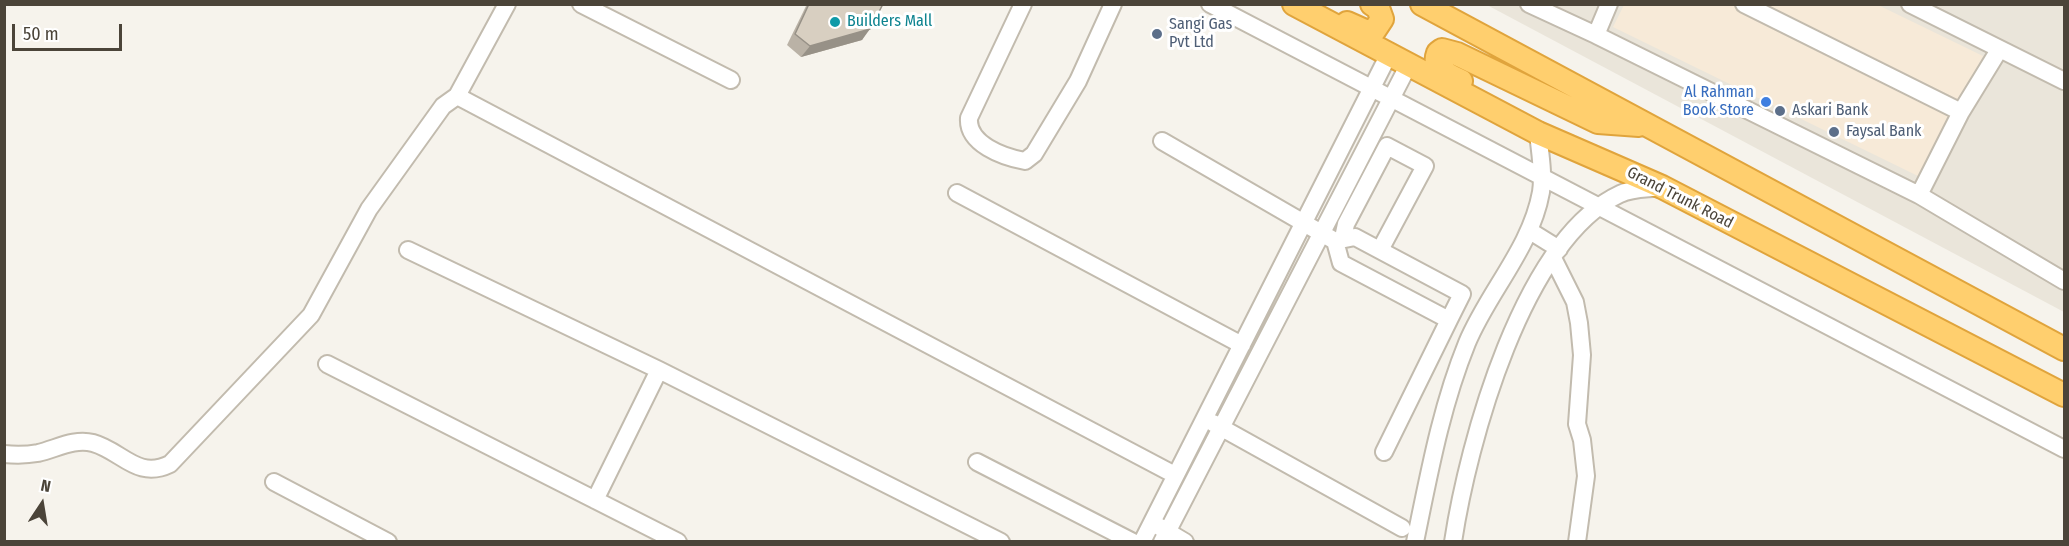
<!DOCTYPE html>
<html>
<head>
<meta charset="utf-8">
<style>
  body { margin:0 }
  #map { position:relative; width:2069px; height:546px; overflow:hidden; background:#f6f3ec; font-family:"Fira Sans Condensed",sans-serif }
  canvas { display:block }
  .frame { position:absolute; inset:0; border:6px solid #4b4439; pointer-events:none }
  .north { position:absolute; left:12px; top:474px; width:60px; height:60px; -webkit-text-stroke:4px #fff; paint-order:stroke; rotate:12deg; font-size:16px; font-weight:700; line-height:24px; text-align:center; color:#4b4439 }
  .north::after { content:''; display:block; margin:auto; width:21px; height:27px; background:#4b4439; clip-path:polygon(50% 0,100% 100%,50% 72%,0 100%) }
  .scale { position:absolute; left:12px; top:24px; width:110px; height:27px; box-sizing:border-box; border:3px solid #4b4439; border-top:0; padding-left:8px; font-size:18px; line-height:21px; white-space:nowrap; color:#4b4439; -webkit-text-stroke:4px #fff; paint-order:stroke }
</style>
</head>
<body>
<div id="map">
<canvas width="2069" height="546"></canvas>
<div class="frame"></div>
<div class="north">N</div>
<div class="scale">50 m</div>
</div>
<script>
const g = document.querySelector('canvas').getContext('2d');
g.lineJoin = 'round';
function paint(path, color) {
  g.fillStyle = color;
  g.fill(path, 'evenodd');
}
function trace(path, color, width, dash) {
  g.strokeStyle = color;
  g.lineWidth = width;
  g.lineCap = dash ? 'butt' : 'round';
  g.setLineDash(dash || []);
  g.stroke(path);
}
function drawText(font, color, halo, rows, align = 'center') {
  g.font = font + ' "Fira Sans Condensed",sans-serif';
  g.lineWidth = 6;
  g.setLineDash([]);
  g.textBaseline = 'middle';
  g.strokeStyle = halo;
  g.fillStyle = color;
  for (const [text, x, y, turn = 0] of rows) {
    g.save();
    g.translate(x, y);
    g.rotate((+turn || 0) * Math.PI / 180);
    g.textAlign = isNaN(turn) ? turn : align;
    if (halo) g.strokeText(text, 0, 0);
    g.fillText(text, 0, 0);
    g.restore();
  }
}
const residential = new Path2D(`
  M 1487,5 L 2064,5 L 2064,312 Z`);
const commercial = new Path2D(`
  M 1624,5 L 1878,5 L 1983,56 L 1920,177 L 1613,27 Z`);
const minor = new Path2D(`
  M 581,4 L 731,80
  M 1023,4 L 969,118 C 967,144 1003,157 1025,161 L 1034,154 L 1078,81 L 1113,4
  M 1210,4 L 2064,449
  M 1529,4 L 1596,35 L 1919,195 L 2064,281
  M 1744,4 L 1961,112
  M 1910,4 L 2064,81
  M 1596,35 L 1609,4
  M 457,96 L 1175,475
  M 1162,141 L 1335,241 L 1341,263 L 1449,320 L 1462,294 L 1355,237 L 1335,241
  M 957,193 L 1242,345
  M 1919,195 L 1961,112 L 1999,50
  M 1530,231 L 1559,249
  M 1343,238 L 1346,224 L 1387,146 L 1425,166 L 1380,250
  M 408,250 L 659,370 L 1001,542
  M 1553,258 L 1575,302 L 1579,323 L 1582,355 L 1577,424 L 1582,440 L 1586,476 L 1577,542
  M 327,364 L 678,542
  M 1213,423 L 1402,528
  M 1384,452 L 1449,320
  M 4,454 C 15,455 27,455 38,453 C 56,449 74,438 93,443 C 122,451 137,480 170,464 L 311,315 L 369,209 L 443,106 L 457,96 L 507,4
  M 977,462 L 1133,542
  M 274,482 L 388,542
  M 595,500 L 659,370
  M 1158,526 L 1185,542
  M 1142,542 L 1388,56
  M 1162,542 L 1408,66
  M 1415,542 C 1429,474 1441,407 1467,343 C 1488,292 1531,248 1541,192 C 1544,173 1540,153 1538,133
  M 1453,542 C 1468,443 1523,239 1620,194 C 1632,188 1648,189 1661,187`);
const highway = new Path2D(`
  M 1294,4 L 1538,133 L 1662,187 L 2064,395
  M 1422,4 L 2064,349
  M 1347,23 L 1365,31 L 1374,31 L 1382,19 L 1378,8 L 1372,4
  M 1461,81 C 1448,75 1432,69 1438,53 L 1442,50 L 1457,54 L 1598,122 L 1639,125`);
const wall = new Path2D(`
  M 807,4 L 883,4 L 862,40 L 801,57 L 787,45 Z`);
const shadedWall = new Path2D(`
  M 870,29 L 862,40 L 801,57 L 810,46 Z`);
const building = new Path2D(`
  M 809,4 L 883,4 L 870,29 L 810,46 L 795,34 Z`);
const markers = [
  [835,22,6,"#0f9aa8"],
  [1157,34,6,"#5c6f8a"],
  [1766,102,6,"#3f7fe0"],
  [1780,111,6,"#5c6f8a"],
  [1834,132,6,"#5c6f8a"]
];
const cultureNames = [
  ["Builders Mall",847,22]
];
const serviceNames = [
  ["Sangi Gas",1169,25],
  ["Pvt Ltd",1169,43],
  ["Askari Bank",1792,111],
  ["Faysal Bank",1846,132]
];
const shopNames = [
  ["Al Rahman",1754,93],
  ["Book Store",1754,111]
];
const streetNames = [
  ["Grand Trunk Road",1680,198,27]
];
paint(residential, '#eae5da');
paint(commercial, '#f7ead8');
trace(minor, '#c2bbae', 20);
trace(highway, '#e0a43c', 26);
trace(minor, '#fff', 16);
trace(highway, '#ffcf6e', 22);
paint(wall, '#bab2a6');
paint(shadedWall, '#979187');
paint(building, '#d8cfc1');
trace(building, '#979187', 1.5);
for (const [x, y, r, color] of markers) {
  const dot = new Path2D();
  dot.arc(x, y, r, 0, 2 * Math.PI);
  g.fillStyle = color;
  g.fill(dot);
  trace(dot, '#fff', 2);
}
drawText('16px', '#0d838f', '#fff', cultureNames, 'left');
drawText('16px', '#4e5e75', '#fff', serviceNames, 'left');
drawText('16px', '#366cbe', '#fff', shopNames, 'right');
drawText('16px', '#4b4439', '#fff', streetNames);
</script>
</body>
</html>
